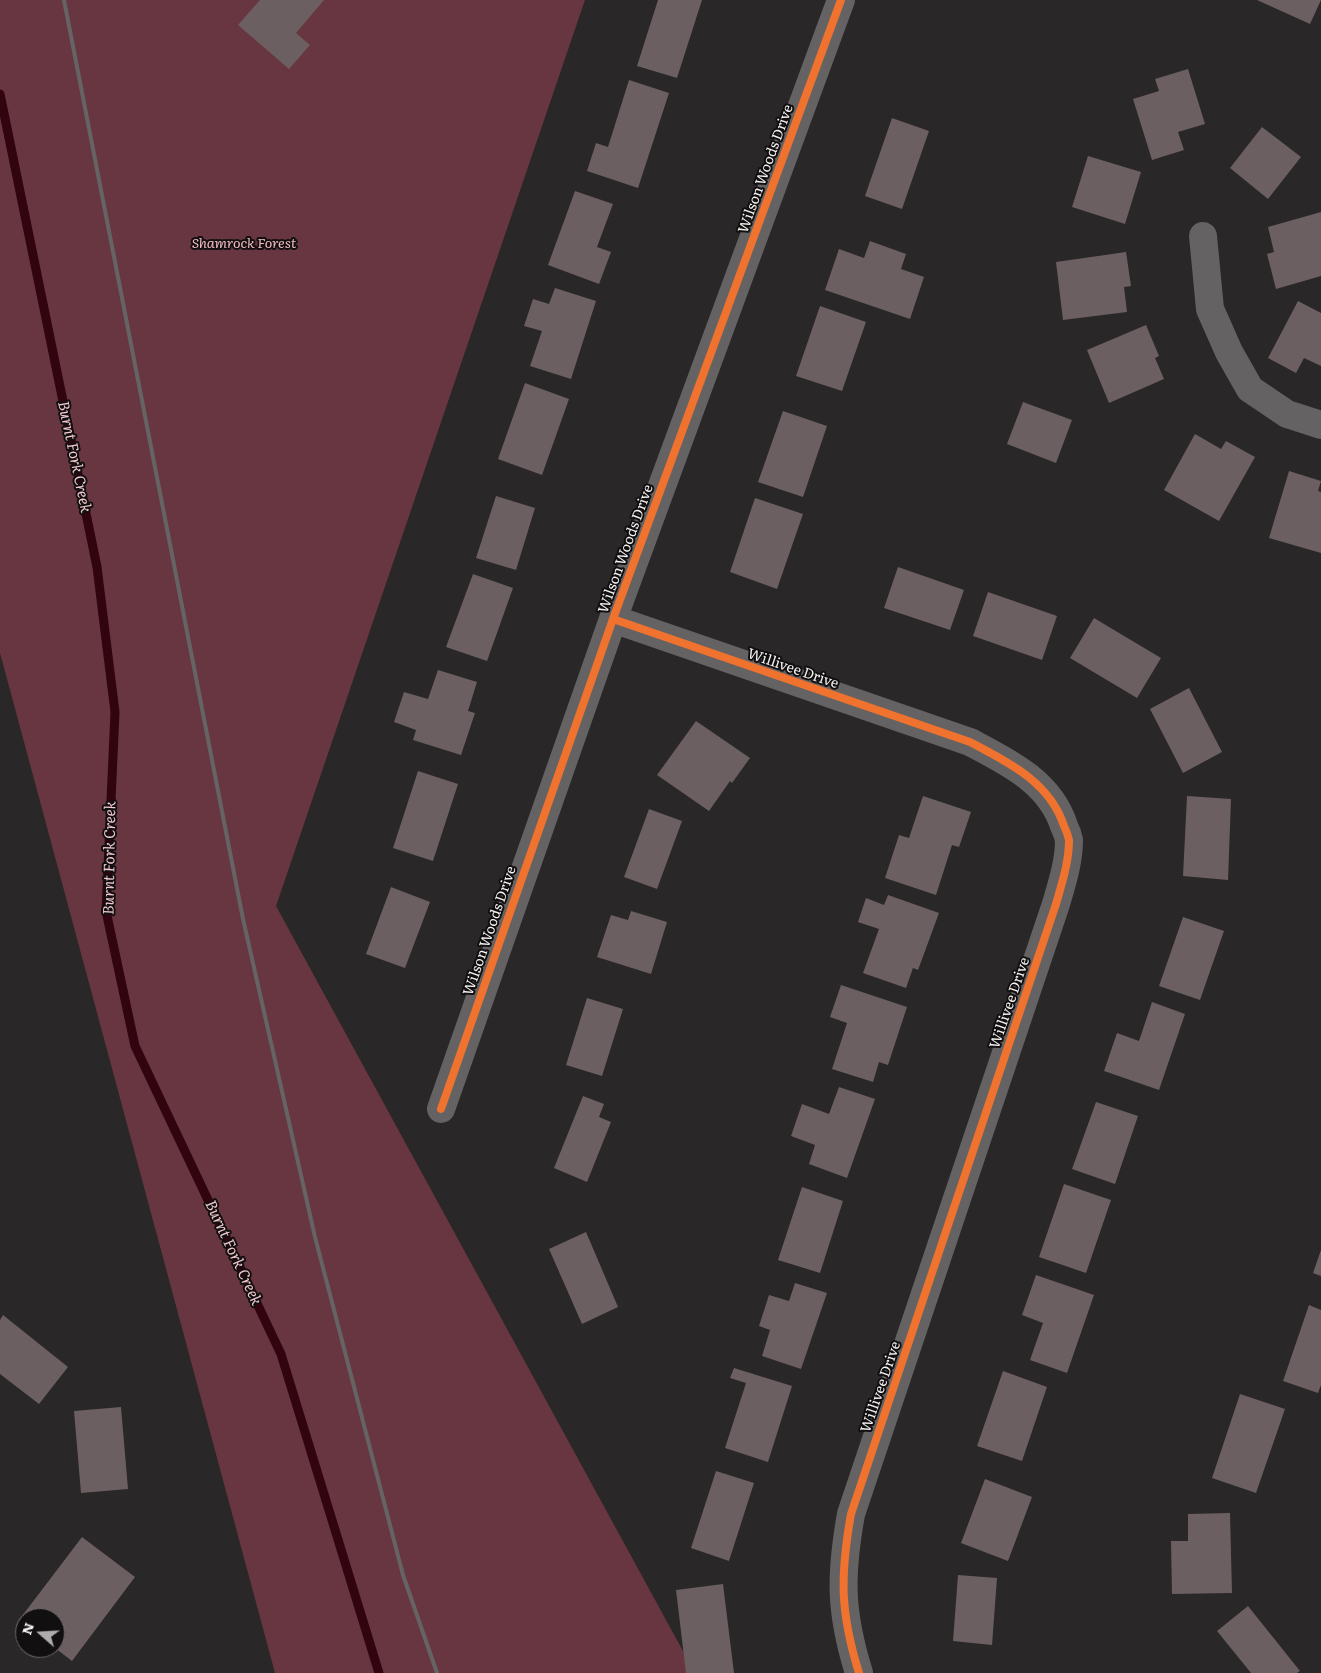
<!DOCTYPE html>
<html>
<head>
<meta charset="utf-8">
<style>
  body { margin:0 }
  #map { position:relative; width:1321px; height:1673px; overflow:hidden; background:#292727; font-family:Literata,serif }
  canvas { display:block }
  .north { position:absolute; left:15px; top:1608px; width:50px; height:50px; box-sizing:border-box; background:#120f10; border:1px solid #6d6a6b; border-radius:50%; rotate:289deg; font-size:14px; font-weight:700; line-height:20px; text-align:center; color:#f6f3f3 }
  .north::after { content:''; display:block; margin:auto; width:18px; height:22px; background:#aeacac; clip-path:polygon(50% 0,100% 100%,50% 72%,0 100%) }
</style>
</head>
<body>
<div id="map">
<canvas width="1321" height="1673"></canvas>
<div class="north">N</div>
</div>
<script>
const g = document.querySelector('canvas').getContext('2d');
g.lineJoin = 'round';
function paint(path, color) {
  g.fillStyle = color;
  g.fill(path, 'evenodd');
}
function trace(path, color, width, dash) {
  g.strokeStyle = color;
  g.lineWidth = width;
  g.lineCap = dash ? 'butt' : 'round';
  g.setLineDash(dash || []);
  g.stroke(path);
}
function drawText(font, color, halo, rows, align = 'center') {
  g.font = font + ' Literata,serif';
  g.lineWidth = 4;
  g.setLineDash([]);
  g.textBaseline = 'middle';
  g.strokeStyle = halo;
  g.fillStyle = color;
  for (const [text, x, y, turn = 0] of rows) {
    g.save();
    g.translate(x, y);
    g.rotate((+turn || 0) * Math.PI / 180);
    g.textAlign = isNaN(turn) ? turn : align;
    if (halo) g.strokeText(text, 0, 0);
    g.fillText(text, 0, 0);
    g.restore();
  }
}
const green = new Path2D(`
  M 0,0 L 585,0 L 276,906 L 695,1673 L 275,1673 L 0,653 Z`);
const stream = new Path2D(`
  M 0,94 L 97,567 L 115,712 L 106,911 L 135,1046 L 281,1354 L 379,1673`);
const building = new Path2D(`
  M 260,0 L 324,0 L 296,33 L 310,45 L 289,69 L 238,25 Z
  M 658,0 L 702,0 L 677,78 L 637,66 Z
  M 1257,0 L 1321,0 L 1310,24 Z
  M 1188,69 L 1205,124 L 1178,132 L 1184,150 L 1152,160 L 1133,99 L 1159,91 L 1155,79 Z
  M 629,80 L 669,93 L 638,188 L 587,171 L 596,143 L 608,147 Z
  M 892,118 L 929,131 L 902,209 L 865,196 Z
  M 1262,127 L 1301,157 L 1268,199 L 1230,168 Z
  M 1088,156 L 1141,172 L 1125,224 L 1072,207 Z
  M 575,191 L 613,204 L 597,247 L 611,252 L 599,284 L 548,265 Z
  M 1321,212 L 1321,276 L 1276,289 L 1267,254 L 1274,252 L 1268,227 Z
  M 870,241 L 906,254 L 901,269 L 924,277 L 910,319 L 825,290 L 839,249 L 864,258 Z
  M 1126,252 L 1131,286 L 1124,287 L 1127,312 L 1063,320 L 1056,262 Z
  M 555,288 L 596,301 L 571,379 L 530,366 L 542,331 L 524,326 L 533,299 L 549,304 Z
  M 1298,301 L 1321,313 L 1321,366 L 1304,358 L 1296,373 L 1268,358 Z
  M 820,306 L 866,322 L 842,391 L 796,376 Z
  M 1146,325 L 1159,356 L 1155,358 L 1164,379 L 1109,403 L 1087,350 Z
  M 525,383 L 569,399 L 542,475 L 498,459 Z
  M 1023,402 L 1072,420 L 1056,463 L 1007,444 Z
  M 783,411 L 827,426 L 803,497 L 758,482 Z
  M 1195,434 L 1221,449 L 1226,441 L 1255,457 L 1219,521 L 1164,490 Z
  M 1289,471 L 1321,481 L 1318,491 L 1321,492 L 1321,553 L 1269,538 Z
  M 496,496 L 535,508 L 516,570 L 476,558 Z
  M 755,498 L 803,514 L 777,589 L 730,572 Z
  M 898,567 L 964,590 L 950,630 L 884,608 Z
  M 473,574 L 513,588 L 487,661 L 446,647 Z
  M 988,592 L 1057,616 L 1042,660 L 973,636 Z
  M 1094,618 L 1161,658 L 1137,698 L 1070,658 Z
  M 438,670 L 477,682 L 468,711 L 475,713 L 461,755 L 413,740 L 416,730 L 394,722 L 404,692 L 428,699 Z
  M 1189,688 L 1222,752 L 1183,773 L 1150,709 Z
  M 696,721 L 750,758 L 732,783 L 730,781 L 709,811 L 657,775 Z
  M 418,771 L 458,784 L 433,861 L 393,848 Z
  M 923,796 L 971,812 L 959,847 L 952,845 L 936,895 L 885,878 L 899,835 L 909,838 Z
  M 1187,796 L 1231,799 L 1228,880 L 1183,876 Z
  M 649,809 L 682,821 L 657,889 L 624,877 Z
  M 391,887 L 430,902 L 405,968 L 366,954 Z
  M 888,895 L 939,913 L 918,970 L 913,968 L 906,988 L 863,973 L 879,929 L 858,922 L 866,898 L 884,905 Z
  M 631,911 L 667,922 L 651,974 L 597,957 L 611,915 L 628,920 Z
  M 1183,917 L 1224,931 L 1200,1000 L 1159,986 Z
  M 841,985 L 907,1007 L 888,1065 L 879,1062 L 873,1082 L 832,1069 L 847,1023 L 830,1017 Z
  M 587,998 L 623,1009 L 602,1076 L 566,1065 Z
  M 1152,1002 L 1185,1014 L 1159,1090 L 1104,1071 L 1117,1033 L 1139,1041 Z
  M 839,1087 L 875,1099 L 847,1178 L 809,1164 L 815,1145 L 791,1136 L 802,1104 L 829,1114 Z
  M 583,1096 L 604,1104 L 599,1117 L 611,1122 L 587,1182 L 554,1168 Z
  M 1096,1102 L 1138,1116 L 1115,1184 L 1072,1169 Z
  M 1064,1184 L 1111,1200 L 1086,1273 L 1039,1257 Z
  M 802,1187 L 843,1201 L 820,1273 L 778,1260 Z
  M 586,1232 L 618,1307 L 582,1324 L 549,1249 Z
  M 1321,1250 L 1321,1276 L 1313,1273 Z
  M 1036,1275 L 1094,1295 L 1067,1373 L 1030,1360 L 1043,1323 L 1022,1315 Z
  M 795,1283 L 827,1293 L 801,1369 L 762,1356 L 770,1330 L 759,1326 L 769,1295 L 789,1301 Z
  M 1309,1305 L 1321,1310 L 1321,1385 L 1318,1393 L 1283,1381 Z
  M 3,1315 L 68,1367 L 39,1404 L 0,1374 L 0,1320 Z
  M 734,1368 L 792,1386 L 768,1462 L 725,1448 L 746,1383 L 730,1378 Z
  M 1003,1371 L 1047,1387 L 1022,1461 L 977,1446 Z
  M 1240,1394 L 1285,1409 L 1256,1493 L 1212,1478 Z
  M 121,1407 L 128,1489 L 81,1493 L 74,1411 Z
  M 716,1471 L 754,1483 L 729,1561 L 691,1548 Z
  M 985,1479 L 1032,1497 L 1008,1561 L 961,1543 Z
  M 1230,1513 L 1232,1593 L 1172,1594 L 1171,1541 L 1188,1541 L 1188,1514 Z
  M 82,1537 L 135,1577 L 72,1661 L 55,1648 L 55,1618 L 25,1618 L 25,1625 L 19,1620 Z
  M 958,1575 L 997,1578 L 992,1645 L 953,1641 Z
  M 723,1584 L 734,1673 L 686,1673 L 676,1590 Z
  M 1248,1606 L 1300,1671 L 1297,1673 L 1251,1673 L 1217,1631 Z`);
const minor = new Path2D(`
  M 1203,236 L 1210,309 L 1229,352 L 1250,389 L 1287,414 L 1321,425
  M 613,619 L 970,742 C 1008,762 1050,782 1064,826 C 1066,830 1068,835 1069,840 C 1069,862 1062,883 1056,904 L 851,1514 C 840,1576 840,1612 859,1673
  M 441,1109 L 613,619 L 841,0`);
const rail = new Path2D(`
  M 64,0 L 243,919 L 315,1237 L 403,1575 L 437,1673`);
const cycleway = new Path2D(`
  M 613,619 L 970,742 C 1008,762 1050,782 1064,826 C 1066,830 1068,835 1069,840 C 1069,862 1062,883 1056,904 L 851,1514 C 840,1576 840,1612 859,1673
  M 441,1109 L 613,619 L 841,0`);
const streetNames = [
  ["Wilson Woods Drive",766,169,-70],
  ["Wilson Woods Drive",626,549,-70],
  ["Willivee Drive",793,669,19],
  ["Wilson Woods Drive",490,931,-71],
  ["Willivee Drive",1010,1003,-71],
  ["Willivee Drive",881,1387,-71]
];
const parkNames = [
  ["Shamrock Forest",244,244]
];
const waterNames = [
  ["Burnt Fork Creek",74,457,78],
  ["Burnt Fork Creek",110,858,-89],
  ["Burnt Fork Creek",233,1253,65]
];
paint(green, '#683640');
trace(stream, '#310410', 9);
paint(building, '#6c5f61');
trace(minor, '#646262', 28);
trace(rail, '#656363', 4);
trace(cycleway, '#ef722f', 8);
drawText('14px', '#f6f3f3', '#120f10', streetNames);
drawText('italic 14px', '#f5b9c3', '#120f10', parkNames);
drawText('italic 15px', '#f3cad0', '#120f10', waterNames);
</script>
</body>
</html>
